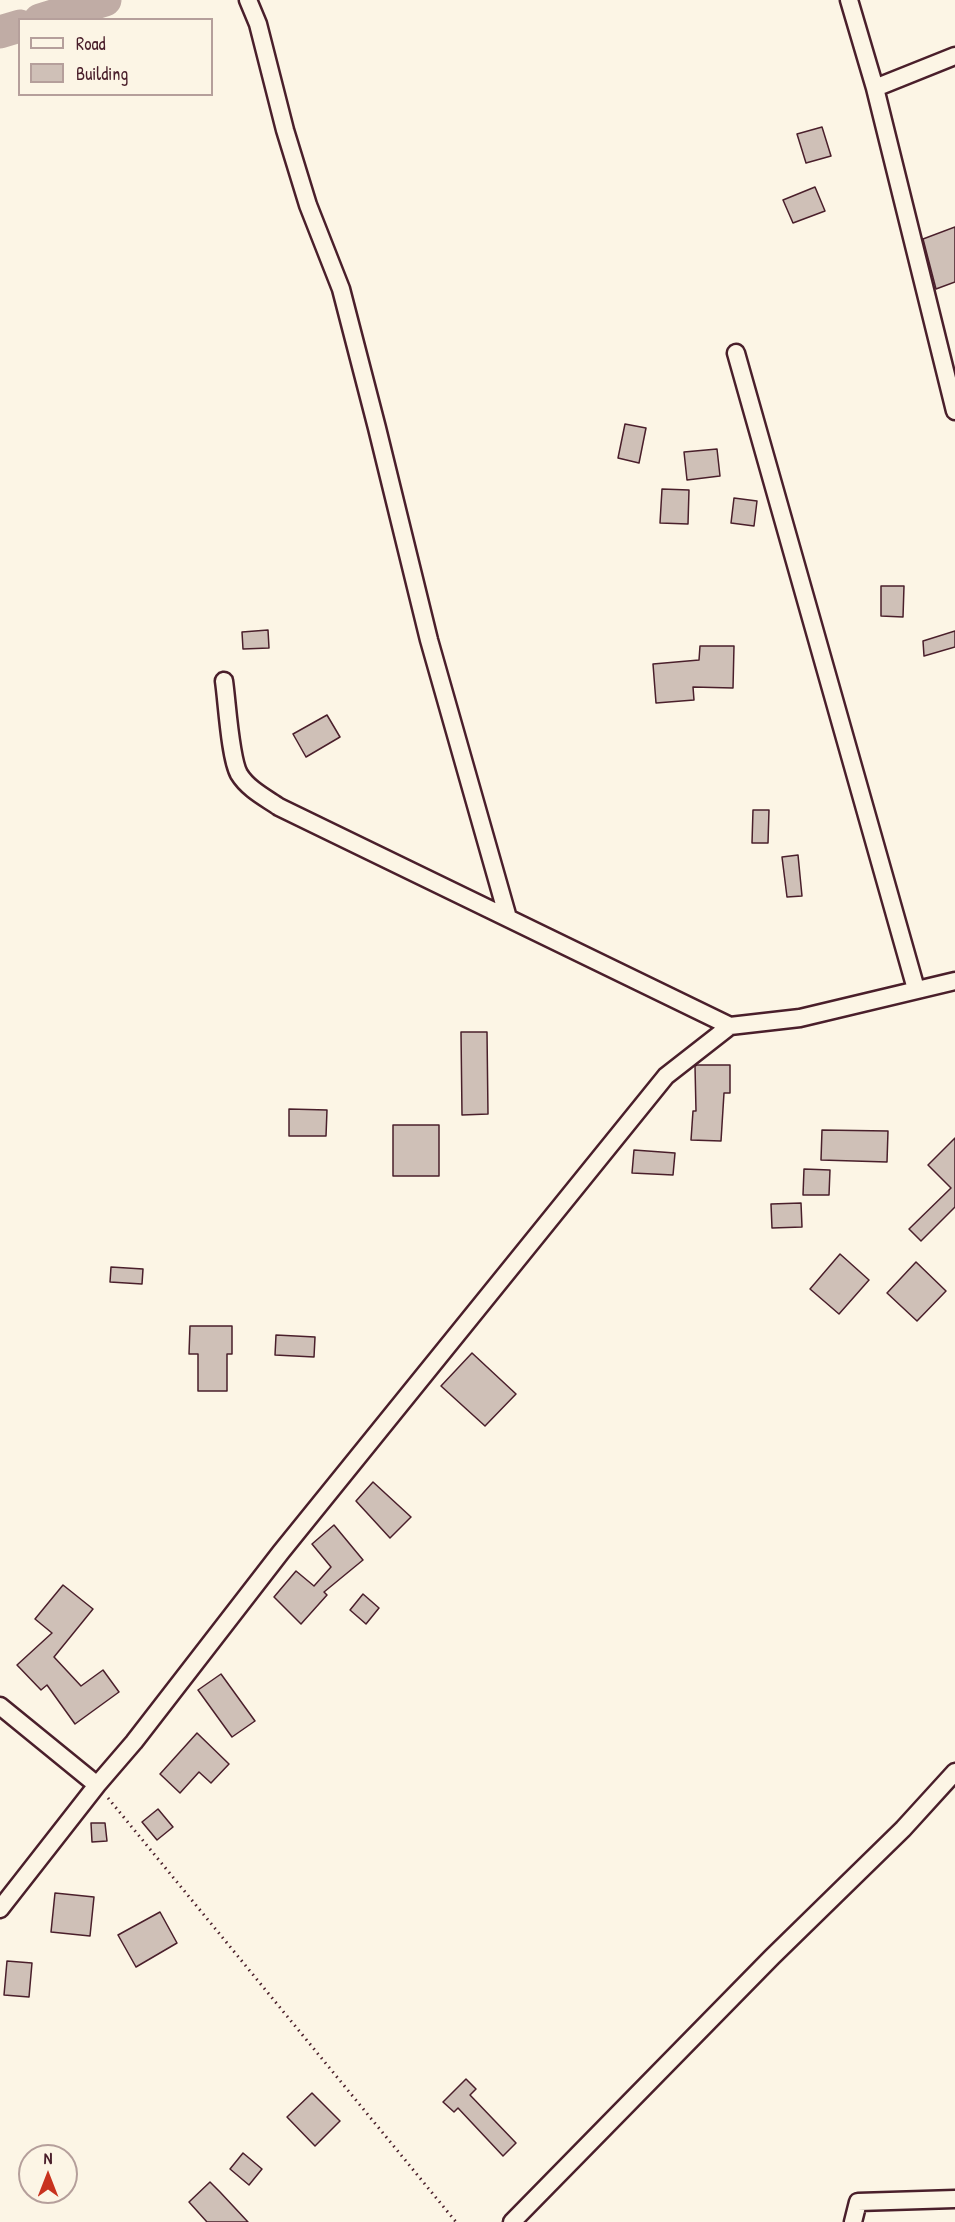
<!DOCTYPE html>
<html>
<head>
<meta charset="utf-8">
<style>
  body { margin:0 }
  #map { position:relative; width:955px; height:2222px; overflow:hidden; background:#fcf5e5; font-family:"Patrick Hand",sans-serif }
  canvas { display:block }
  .legend { position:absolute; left:18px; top:18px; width:195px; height:78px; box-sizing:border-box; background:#fcf5e5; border:2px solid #b59f9b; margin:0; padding:8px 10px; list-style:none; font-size:18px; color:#4a1f2b }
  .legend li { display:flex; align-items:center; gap:12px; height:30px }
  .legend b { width:30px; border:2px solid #b59f9b }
  .north { position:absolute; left:18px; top:2144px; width:60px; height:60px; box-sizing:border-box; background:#fcf5e5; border:2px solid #b59f9b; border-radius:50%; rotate:0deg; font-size:16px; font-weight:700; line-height:24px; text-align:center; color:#4a1f2b }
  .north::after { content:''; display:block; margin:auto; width:21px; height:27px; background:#c8321e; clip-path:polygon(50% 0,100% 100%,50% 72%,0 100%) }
</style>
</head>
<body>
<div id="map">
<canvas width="955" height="2222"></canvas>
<ul class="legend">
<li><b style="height:8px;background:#fcf5e5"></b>Road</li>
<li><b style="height:16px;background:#cfc0b7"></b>Building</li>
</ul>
<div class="north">N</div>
</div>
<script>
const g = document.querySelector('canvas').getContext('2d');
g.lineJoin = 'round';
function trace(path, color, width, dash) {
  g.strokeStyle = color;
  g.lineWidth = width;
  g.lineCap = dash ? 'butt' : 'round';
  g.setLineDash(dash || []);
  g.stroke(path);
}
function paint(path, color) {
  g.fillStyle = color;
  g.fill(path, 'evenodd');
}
const river = new Path2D(`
  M 40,20 L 105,0
  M 0,32 L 20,26`);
const building = new Path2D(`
  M 822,127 L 831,156 L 806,163 L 797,134 Z
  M 815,187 L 825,211 L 793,223 L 783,200 Z
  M 955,227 L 955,282 L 936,289 L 923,239 Z
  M 625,424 L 646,428 L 639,463 L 618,458 Z
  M 717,449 L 720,476 L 687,480 L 684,452 Z
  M 662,489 L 689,490 L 688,524 L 660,523 Z
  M 734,498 L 757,501 L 754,526 L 731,523 Z
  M 881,586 L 904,586 L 903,617 L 881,616 Z
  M 268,630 L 269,648 L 243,649 L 242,632 Z
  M 955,631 L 955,647 L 924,656 L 923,641 Z
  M 700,646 L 734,646 L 733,688 L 693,687 L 694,700 L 656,703 L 653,664 L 699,660 Z
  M 327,715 L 340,737 L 306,757 L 293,734 Z
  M 753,810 L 769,810 L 768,843 L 752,843 Z
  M 798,855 L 802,896 L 787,897 L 782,857 Z
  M 461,1032 L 487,1032 L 488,1114 L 462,1115 Z
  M 697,1065 L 730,1065 L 730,1093 L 724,1093 L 721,1141 L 691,1140 L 693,1111 L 696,1111 L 695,1066 Z
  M 289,1109 L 327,1110 L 326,1136 L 289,1136 Z
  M 393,1125 L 439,1125 L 439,1176 L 393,1176 Z
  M 822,1130 L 888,1131 L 887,1162 L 821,1160 Z
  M 955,1138 L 955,1207 L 921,1241 L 909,1229 L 951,1188 L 928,1165 Z
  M 634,1150 L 675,1153 L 673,1175 L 632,1173 Z
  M 804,1169 L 830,1170 L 829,1195 L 803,1195 Z
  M 801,1203 L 802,1227 L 772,1228 L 771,1204 Z
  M 840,1254 L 869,1280 L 839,1314 L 810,1289 Z
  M 916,1262 L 946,1291 L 917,1321 L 887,1293 Z
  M 111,1267 L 143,1269 L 142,1284 L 110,1282 Z
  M 190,1326 L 232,1326 L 232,1354 L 227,1354 L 227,1391 L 198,1391 L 198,1354 L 189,1354 Z
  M 276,1335 L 315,1337 L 314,1357 L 275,1355 Z
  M 472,1353 L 516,1394 L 485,1426 L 441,1386 Z
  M 373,1482 L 411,1517 L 390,1538 L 356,1501 Z
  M 334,1525 L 363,1560 L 324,1592 L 327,1595 L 301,1624 L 274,1597 L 296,1571 L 314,1586 L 331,1567 L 312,1544 Z
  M 63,1585 L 93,1609 L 54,1657 L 81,1686 L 103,1670 L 119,1692 L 75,1724 L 47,1685 L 41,1690 L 17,1665 L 52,1633 L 35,1619 Z
  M 363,1594 L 379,1608 L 366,1624 L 350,1610 Z
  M 221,1674 L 255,1721 L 232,1737 L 198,1690 Z
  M 197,1733 L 229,1764 L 211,1783 L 199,1772 L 180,1793 L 160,1774 Z
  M 158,1809 L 173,1827 L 157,1840 L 142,1822 Z
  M 91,1823 L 105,1823 L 107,1841 L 92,1842 Z
  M 55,1893 L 94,1897 L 90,1936 L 51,1932 Z
  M 160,1912 L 177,1943 L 136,1967 L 118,1935 Z
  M 7,1961 L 32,1963 L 29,1997 L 4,1995 Z
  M 466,2079 L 476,2089 L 470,2095 L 516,2143 L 503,2156 L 458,2108 L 454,2112 L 443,2102 Z
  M 312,2093 L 340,2121 L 315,2146 L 287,2117 Z
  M 243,2153 L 262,2169 L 249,2185 L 230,2169 Z
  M 210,2182 L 220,2192 L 248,2222 L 207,2222 L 189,2202 Z`);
const path = new Path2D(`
  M 108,1798 L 456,2222`);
const street = new Path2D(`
  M 248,0 L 258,24 L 285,130 L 308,205 L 341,289 L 377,428 L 429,640 L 508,918
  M 849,0 L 875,88 L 955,411
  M 875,88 L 955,56
  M 736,353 L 916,989
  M 224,681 C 227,701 230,758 239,774 C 248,789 266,798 279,807 L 730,1026
  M 0,1706 L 97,1785
  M 0,1909 L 97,1785 L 134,1742 L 281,1552 L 666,1076 L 730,1026 L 800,1018 L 955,981
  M 512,2222 L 772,1957 L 903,1829 L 955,1772
  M 853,2222 L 858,2202 L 955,2199`);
trace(river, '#c0aca5', 33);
paint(building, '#cfc0b7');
trace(building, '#4a1f2b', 1.5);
trace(street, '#4a1f2b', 21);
trace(path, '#4a1f2b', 3, [1.5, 4.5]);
trace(street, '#fcf5e5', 16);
</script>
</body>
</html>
